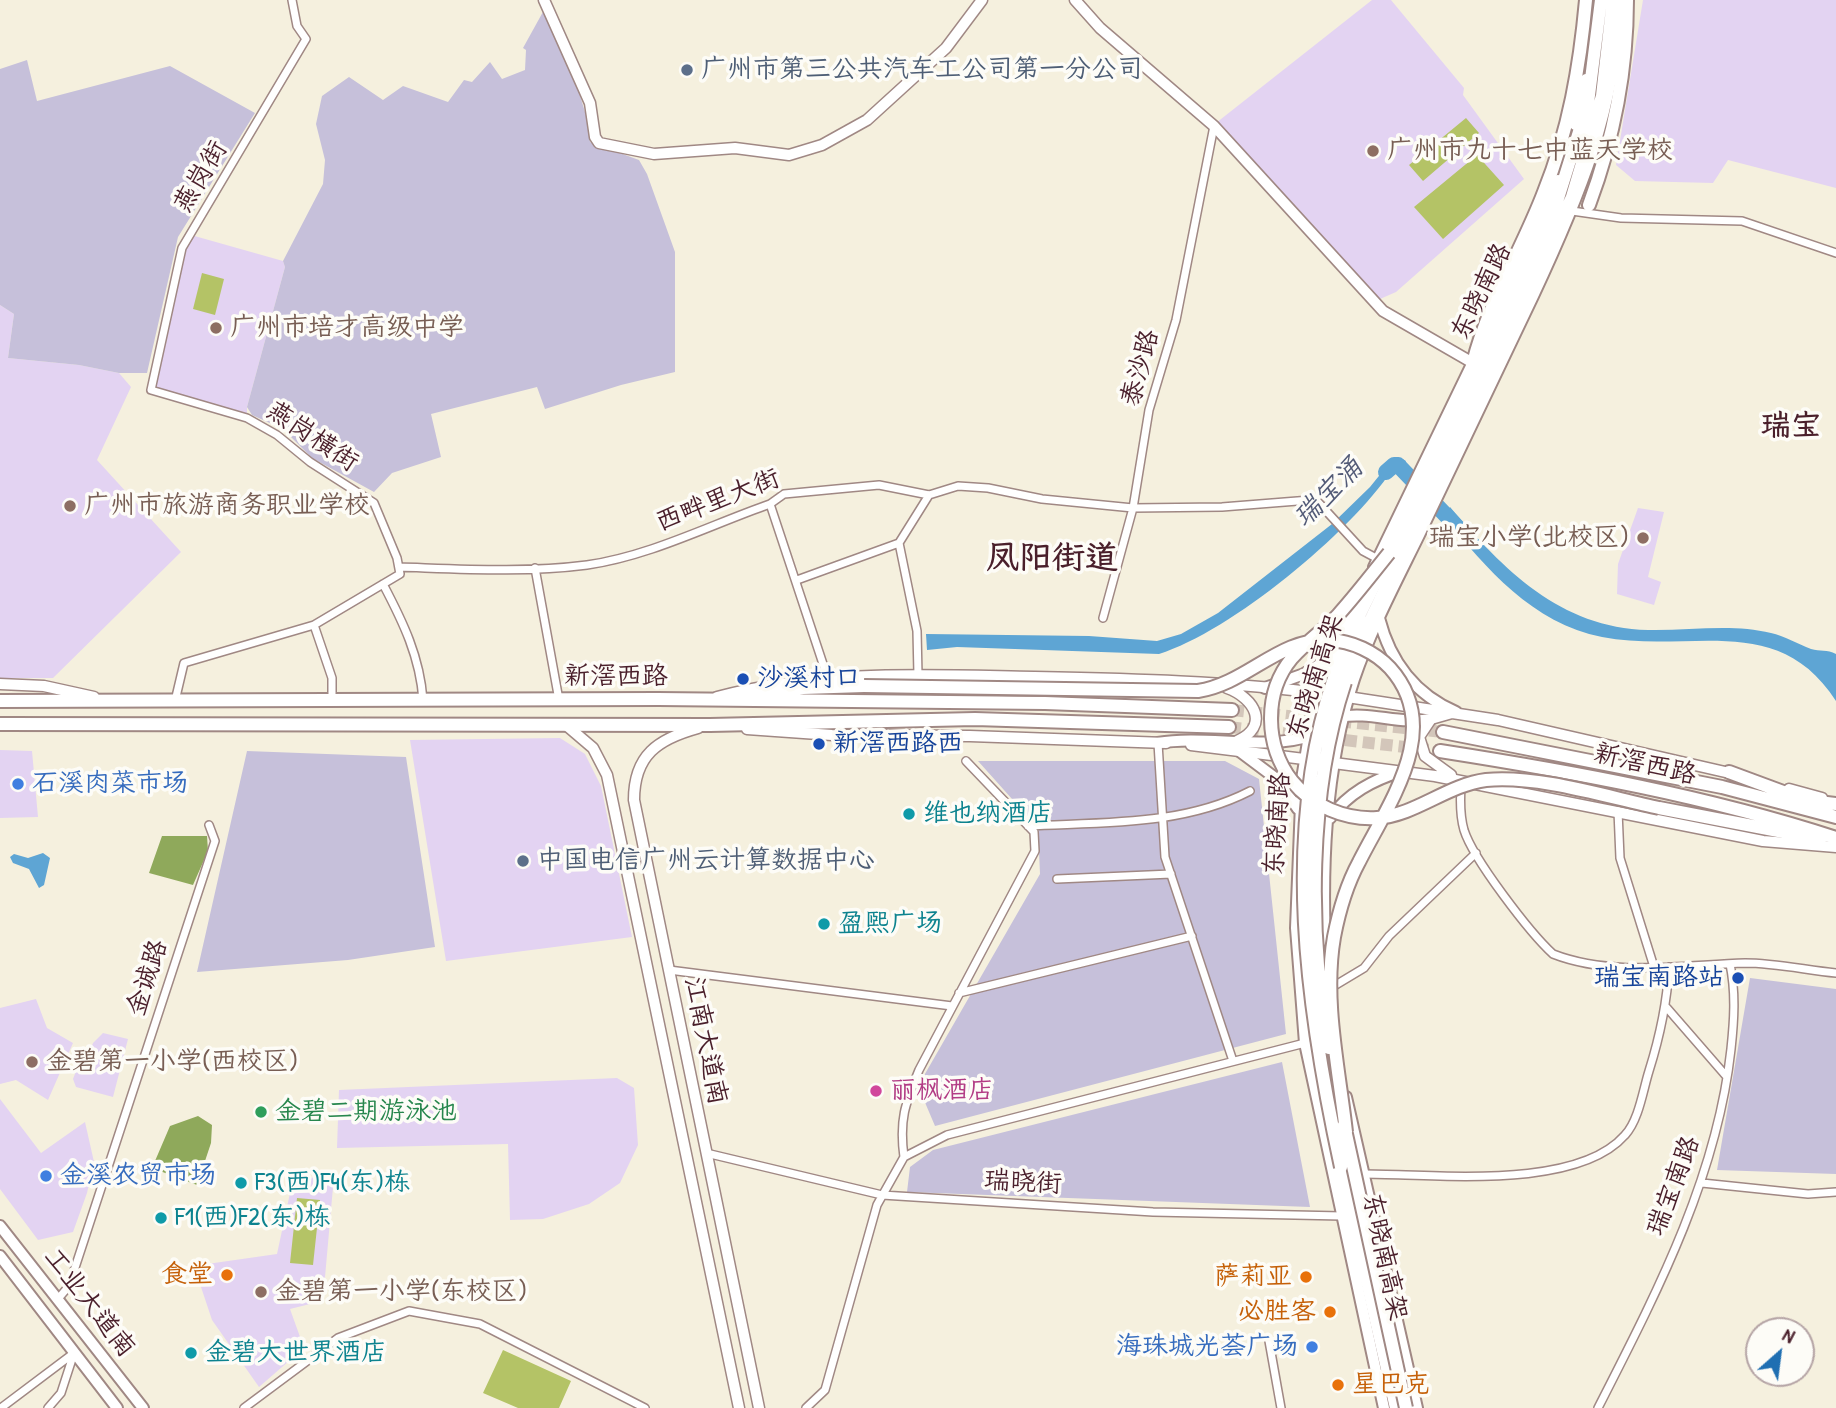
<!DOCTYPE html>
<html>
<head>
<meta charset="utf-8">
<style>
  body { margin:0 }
  #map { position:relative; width:1836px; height:1408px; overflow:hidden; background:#f5f0de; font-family:"Patrick Hand",sans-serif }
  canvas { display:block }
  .north { position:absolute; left:1745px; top:1317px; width:70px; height:70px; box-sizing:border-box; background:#fdfcf7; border:2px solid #b5a4a5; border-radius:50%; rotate:28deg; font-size:19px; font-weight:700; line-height:28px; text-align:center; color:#4a1f2b }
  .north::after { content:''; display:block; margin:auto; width:24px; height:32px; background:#1f6fb2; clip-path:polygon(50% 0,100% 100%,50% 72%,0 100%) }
</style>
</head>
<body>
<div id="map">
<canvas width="1836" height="1408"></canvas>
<div class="north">N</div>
</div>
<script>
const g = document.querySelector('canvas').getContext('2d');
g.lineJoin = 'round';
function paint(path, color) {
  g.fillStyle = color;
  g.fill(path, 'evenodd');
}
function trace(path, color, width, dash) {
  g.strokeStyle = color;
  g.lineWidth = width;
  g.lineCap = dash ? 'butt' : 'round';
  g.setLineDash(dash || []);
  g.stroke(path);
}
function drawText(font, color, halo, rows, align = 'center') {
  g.font = font + ' "Patrick Hand","LXGW WenKai TC",sans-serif';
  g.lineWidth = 7;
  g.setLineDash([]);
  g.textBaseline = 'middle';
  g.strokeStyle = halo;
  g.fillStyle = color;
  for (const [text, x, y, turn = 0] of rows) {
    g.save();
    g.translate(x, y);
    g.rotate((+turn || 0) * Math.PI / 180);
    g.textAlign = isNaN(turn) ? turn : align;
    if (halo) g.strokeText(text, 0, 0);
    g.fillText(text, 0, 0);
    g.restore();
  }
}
const built = new Path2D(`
  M 1372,0 L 1391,0 L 1464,88 L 1463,95 L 1524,179 L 1396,292 L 1380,299 L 1216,123 Z
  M 1643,0 L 1836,0 L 1836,188 L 1728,160 L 1713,183 L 1635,181 L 1616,165 Z
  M 191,235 L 283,261 L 285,267 L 247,407 L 247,418 L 151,390 L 182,248 Z
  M 0,305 L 14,314 L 8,358 L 79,365 L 119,373 L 131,387 L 97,460 L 181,552 L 53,678 L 0,678 Z
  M 1638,508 L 1664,512 L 1648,577 L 1661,582 L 1654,605 L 1617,594 L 1618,564 Z
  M 560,738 L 585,754 L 601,786 L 632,937 L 446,961 L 410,740 Z
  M 0,750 L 32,751 L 38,817 L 0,818 Z
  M 36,999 L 47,1028 L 73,1043 L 48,1100 L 16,1080 L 0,1084 L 0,1008 Z
  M 103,1033 L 128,1039 L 113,1097 L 76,1087 L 73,1079 L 78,1066 L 86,1061 L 93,1043 Z
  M 617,1078 L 634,1088 L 638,1145 L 620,1183 L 589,1204 L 543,1219 L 510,1220 L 508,1144 L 337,1148 L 339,1090 Z
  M 0,1099 L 41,1153 L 85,1122 L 94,1162 L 87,1193 L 73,1232 L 38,1240 L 0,1189 Z
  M 334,1176 L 325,1277 L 314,1303 L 290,1309 L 304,1348 L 259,1387 L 212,1320 L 199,1281 L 200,1265 L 277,1254 L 293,1179 Z`);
const industrial = new Path2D(`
  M 544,10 L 574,76 L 589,125 L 590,142 L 639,160 L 647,174 L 675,252 L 675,372 L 621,385 L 545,409 L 537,387 L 431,414 L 441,457 L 392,473 L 374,492 L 312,458 L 283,429 L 252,415 L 247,407 L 285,267 L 283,261 L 323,184 L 325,160 L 316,124 L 322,96 L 349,77 L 383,100 L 403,86 L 448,102 L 464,80 L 472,82 L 490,62 L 502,79 L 525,70 L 526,50 L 523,48 Z
  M 27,60 L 37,101 L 170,66 L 255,113 L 178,237 L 147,373 L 119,373 L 79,365 L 8,358 L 14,314 L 0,305 L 0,69 Z
  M 247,751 L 406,757 L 435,947 L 348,960 L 197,972 Z
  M 978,761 L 1225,761 L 1259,779 L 1286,1034 L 935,1126 L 918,1086 L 1040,874 L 1038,828 Z
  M 1750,978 L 1836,989 L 1836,1174 L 1717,1170 Z
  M 1282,1062 L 1310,1207 L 907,1192 L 910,1167 L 933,1150 Z`);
const green = new Path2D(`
  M 1466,118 L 1479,133 L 1423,181 L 1409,165 Z
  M 1477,155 L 1504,185 L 1443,239 L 1414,207 Z
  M 202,273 L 224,279 L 215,315 L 193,309 Z
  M 297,1198 L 320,1200 L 313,1265 L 290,1263 Z
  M 503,1350 L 571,1381 L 559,1408 L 518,1408 L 483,1393 Z`);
const forest = new Path2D(`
  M 162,836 L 207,836 L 208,851 L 193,885 L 149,873 Z
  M 198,1116 L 212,1125 L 211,1143 L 197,1185 L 152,1168 L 170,1126 Z`);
const water = new Path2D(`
  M 1398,457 L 1406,461 L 1400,473 L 1392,470 C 1350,533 1232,631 1159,654 L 957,647 L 927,650 L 926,634 L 1089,636 L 1157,641 L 1181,634 L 1218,613 L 1332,524 L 1370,487 L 1391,461 Z
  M 1450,507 C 1503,569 1560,628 1648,630 C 1688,631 1732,623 1771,633 C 1784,636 1798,644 1811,649 C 1820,652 1827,649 1836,654 L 1836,701 C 1778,610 1689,654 1602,637 C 1532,623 1487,569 1444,517 Z
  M 43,853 L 50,858 L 44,885 L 39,888 L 29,869 L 13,863 L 10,857 L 14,854 L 28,858 Z`);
const river = new Path2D(`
  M 1386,472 L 1394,465 L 1398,465 L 1459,529`);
const highwayTunnel = new Path2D(`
  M 1232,710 L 1443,732
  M 1229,727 L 1309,736
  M 1327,738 L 1440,751`);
const street = new Path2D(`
  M 1572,211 L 1621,218 L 1742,221 L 1836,253
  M 770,504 L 827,676
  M 899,543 L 917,631 L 918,675
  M 899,543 L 929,495
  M 399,567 C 461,569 525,573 587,565 C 650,556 710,525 770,504 L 784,494 L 879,485 L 929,495 L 958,486 L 988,488 L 1042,499 L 1133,508 L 1222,507 L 1310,500 L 1318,502 L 1363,551 L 1378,559
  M 535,568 L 559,700
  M 797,580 L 899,543
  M 383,584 C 403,622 420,657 423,700
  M 1103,618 L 1133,508 L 1149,410 L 1176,320 L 1214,126
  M 314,625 L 332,678 L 332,700
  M 175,701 L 184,663 L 314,625 L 400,574 L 397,558 L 374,503 L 310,462 L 277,435 L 247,418 L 151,390 L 182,248 L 306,39 L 297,26 L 292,0
  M 1158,743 L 1165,857 L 1233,1061
  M 1461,787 C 1460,802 1460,816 1464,830 C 1473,859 1530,933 1553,954 C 1612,977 1683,965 1745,963 C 1775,963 1806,970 1836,973
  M 1618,811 L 1620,858 L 1654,967
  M 1028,826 C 1103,822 1182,826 1250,791
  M 1057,879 L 1171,874
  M 669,970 L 952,1006
  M 1329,989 L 1364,968 L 1389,936 L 1476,853
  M 959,993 L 1192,936
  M 1667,1008 L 1727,1077
  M 706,1153 L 882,1195 L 1153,1212 L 1342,1216
  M 904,1157 C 899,1120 905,1104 919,1070 L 1035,851 L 1034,832 L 966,761
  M 1364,1174 C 1434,1174 1576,1191 1625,1135 C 1639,1120 1643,1090 1649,1071 C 1660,1036 1667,1004 1669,967
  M 1702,1183 L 1808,1194 L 1836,1192
  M 57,1300 L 69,1286 L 215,841 L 209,825
  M 1269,1341 L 1281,1408
  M 1,1408 L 74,1353
  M 48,1408 L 61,1393 L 74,1353
  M 244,1408 L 338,1338 L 409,1311 L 480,1324 L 645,1408
  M 806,1408 L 825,1390 L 877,1205 L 904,1157 L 947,1135 L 1305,1043
  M 1598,1408 C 1656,1294 1717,1178 1731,1049 C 1734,1021 1736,993 1730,964`);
const secondary = new Path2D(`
  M 544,0 L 590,103 L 595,137 L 599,143 L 654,154 L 735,148 L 789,155 L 822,145 L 867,120 L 946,48 L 982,0
  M 1075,0 L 1100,28 L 1214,126 L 1383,311 L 1473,363
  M 0,684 L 44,686 L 94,697
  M 1227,688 C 1255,698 1270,726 1237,741
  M 1341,696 L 1498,720 L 1734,774
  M 717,697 C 822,669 927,675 1034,677 C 1131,679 1229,681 1326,694
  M 566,725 L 593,748 L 607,775 L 739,1408
  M 698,728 C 658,739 634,755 634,800 L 759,1408
  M 747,729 L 832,735 L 970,736 L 1166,743
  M 1191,745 L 1312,760
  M 1326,762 L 1435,776 L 1763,841 L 1836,847
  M 1451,775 L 1425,756 L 1419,737 L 1431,719 L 1452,713
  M 1789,789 L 1822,798`);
const primary = new Path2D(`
  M 1575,125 L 1586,79
  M 1487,334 L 1558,180
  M 1374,567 L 1475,358
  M 1360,594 L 1327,668 L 1310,729 L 1302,779 L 1296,928 L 1305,1043 L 1384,1408
  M 1379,618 C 1390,661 1414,694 1456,712
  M 1265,688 L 1304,674 L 1332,657
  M 1340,717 C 1370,711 1400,725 1431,719
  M 1158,743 C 1205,735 1270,751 1312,735
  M 1238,750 L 1278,780 L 1298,809
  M 1330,818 C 1348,793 1373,780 1402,771
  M 1326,967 C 1321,872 1324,770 1354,679 C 1371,629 1396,582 1419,535 C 1457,455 1495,376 1533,296 C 1577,202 1618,107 1619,0
  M 1346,1097 L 1417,1408
  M 0,1226 L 143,1408
  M 0,1256 L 117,1408`);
const highway = new Path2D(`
  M 1589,205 C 1614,138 1627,72 1627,0
  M 1473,363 C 1488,303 1522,250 1544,192 C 1569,130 1580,66 1586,0
  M 1334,678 L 1360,614 L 1555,208 L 1588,103 L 1601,0
  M 1345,682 L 1370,621 L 1572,197 L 1602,96 L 1613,0
  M 744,695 L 803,688 L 864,686
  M 0,701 L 658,699 L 1045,703 L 1232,710
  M 0,724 L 710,725 L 975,719 L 1229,727
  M 1443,732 L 1722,787 L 1836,817
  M 1440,751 C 1574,772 1707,796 1836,838
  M 1729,772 L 1810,802
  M 1802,800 L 1836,804
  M 1659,808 L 1820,839
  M 1341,1167 L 1396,1408`);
const highwayBridge = new Path2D(`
  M 1389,553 C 1372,574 1356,595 1338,615 C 1324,630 1306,642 1292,658 C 1263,693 1265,746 1292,781 C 1312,806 1345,820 1377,818 C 1416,815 1447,785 1486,780 C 1539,775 1607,797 1659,808
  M 1334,678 C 1281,833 1307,1011 1341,1167
  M 864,686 L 1198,691 C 1246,684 1279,638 1329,640 C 1352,641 1375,652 1390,668 C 1445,729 1388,804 1359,862 C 1346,886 1339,911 1334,937 C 1323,1000 1339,1069 1346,1132
  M 1329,1048 C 1308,934 1308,793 1345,682
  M 1344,1125 L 1406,1408`);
const markers = [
  [687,70,7,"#5c6f8a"],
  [1373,151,7,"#8d6e63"],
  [216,328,7,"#8d6e63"],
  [70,506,7,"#8d6e63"],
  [1643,538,7,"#8d6e63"],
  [743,679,7,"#1a4fb4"],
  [819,744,7,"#1a4fb4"],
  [18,784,7,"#3f7fe0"],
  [909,814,7,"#0f9aa8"],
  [523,861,7,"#5c6f8a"],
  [824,924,7,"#0f9aa8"],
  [1738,978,7,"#1a4fb4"],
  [32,1062,7,"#8d6e63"],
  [876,1091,7,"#d1479c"],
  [261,1112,7,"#2e9e5b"],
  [46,1176,7,"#3f7fe0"],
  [241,1183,7,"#0f9aa8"],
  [161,1218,7,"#0f9aa8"],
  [227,1275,7,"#e8710a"],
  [1306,1277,7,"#e8710a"],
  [261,1292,7,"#8d6e63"],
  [1330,1312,7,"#e8710a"],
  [1312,1347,7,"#3f7fe0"],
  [191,1353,7,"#0f9aa8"],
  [1338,1385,7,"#e8710a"]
];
const serviceNames = [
  ["广州市第三公共汽车工公司第一分公司",701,70],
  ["中国电信广州云计算数据中心",537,861]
];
const educationNames = [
  ["广州市九十七中蓝天学校",1387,151],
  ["广州市培才高级中学",230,328],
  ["广州市旅游商务职业学校",84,506],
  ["瑞宝小学(北校区)",1629,538,"right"],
  ["金碧第一小学(西校区)",46,1062],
  ["金碧第一小学(东校区)",275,1292]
];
const streetNames = [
  ["燕岗街",201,177,-59],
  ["东晓南路",1482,292,-64],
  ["泰沙路",1141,368,-75],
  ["燕岗横街",312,437,34],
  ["西畔里大街",718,501,-21],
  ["新滘西路",616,677],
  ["东晓南高架",1316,677,-72],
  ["新滘西路",1645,765,13],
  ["东晓南路",1278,824,-86],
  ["金诚路",148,978,-72],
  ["江南大道南",705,1041,79],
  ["瑞晓街",1023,1183,3],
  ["瑞宝南路",1674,1186,-69],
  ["东晓南高架",1384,1257,78],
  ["工业大道南",89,1303,52]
];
const transitNames = [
  ["沙溪村口",757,679],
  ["新滘西路西",833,744],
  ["瑞宝南路站",1724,978,"right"]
];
const shopNames = [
  ["石溪肉菜市场",32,784],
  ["金溪农贸市场",60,1176],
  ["海珠城光荟广场",1298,1347,"right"]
];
const cultureNames = [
  ["维也纳酒店",923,814],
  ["盈熙广场",838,924],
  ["F3(西)F4(东)栋",255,1183],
  ["F1(西)F2(东)栋",175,1218],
  ["金碧大世界酒店",205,1353]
];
const hotelNames = [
  ["丽枫酒店",890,1091]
];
const leisureNames = [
  ["金碧二期游泳池",275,1112]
];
const foodNames = [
  ["食堂",213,1275],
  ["萨莉亚",1292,1277],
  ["必胜客",1316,1312],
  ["星巴克",1352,1385,"left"]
];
const waterNames = [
  ["瑞宝涌",1329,493,-45]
];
const quarterNames = [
  ["瑞宝",1791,427]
];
const districtNames = [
  ["凤阳街道",1052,559]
];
paint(built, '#e3d3f2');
paint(industrial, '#c6c0da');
paint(green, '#b4c366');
paint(forest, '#8fa95b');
paint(water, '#5ea5d4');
trace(river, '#5ea5d4', 16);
trace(highwayTunnel, '#d3c6ba', 12, [12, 6]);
trace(street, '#a08884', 10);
trace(secondary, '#a08884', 13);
trace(primary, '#a08884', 14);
trace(highway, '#a08884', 16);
trace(street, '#fff', 7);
trace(secondary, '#fff', 10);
trace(primary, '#fff', 10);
trace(highway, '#fff', 12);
trace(highwayBridge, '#a08884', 16, []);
trace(highwayBridge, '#fff', 12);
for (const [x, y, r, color] of markers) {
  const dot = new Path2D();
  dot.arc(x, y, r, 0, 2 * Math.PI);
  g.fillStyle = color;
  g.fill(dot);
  trace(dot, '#fdfcf7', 2.5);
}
drawText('26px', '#4e5e75', '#fdfcf7', serviceNames, 'left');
drawText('26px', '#785e54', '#fdfcf7', educationNames, 'left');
drawText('26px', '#4a1f2b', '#fdfcf7', streetNames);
drawText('26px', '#164399', '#fdfcf7', transitNames, 'left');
drawText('26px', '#366cbe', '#fdfcf7', shopNames, 'left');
drawText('26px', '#0d838f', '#fdfcf7', cultureNames, 'left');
drawText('26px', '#b23c85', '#fdfcf7', hotelNames, 'left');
drawText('26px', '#27864d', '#fdfcf7', leisureNames, 'left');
drawText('26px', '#c56008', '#fdfcf7', foodNames, 'right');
drawText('italic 28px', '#535b77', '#fdfcf7', waterNames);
drawText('bold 30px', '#4a1f2b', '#fdfcf7', quarterNames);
drawText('bold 33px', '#4a1f2b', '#fdfcf7', districtNames);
</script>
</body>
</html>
